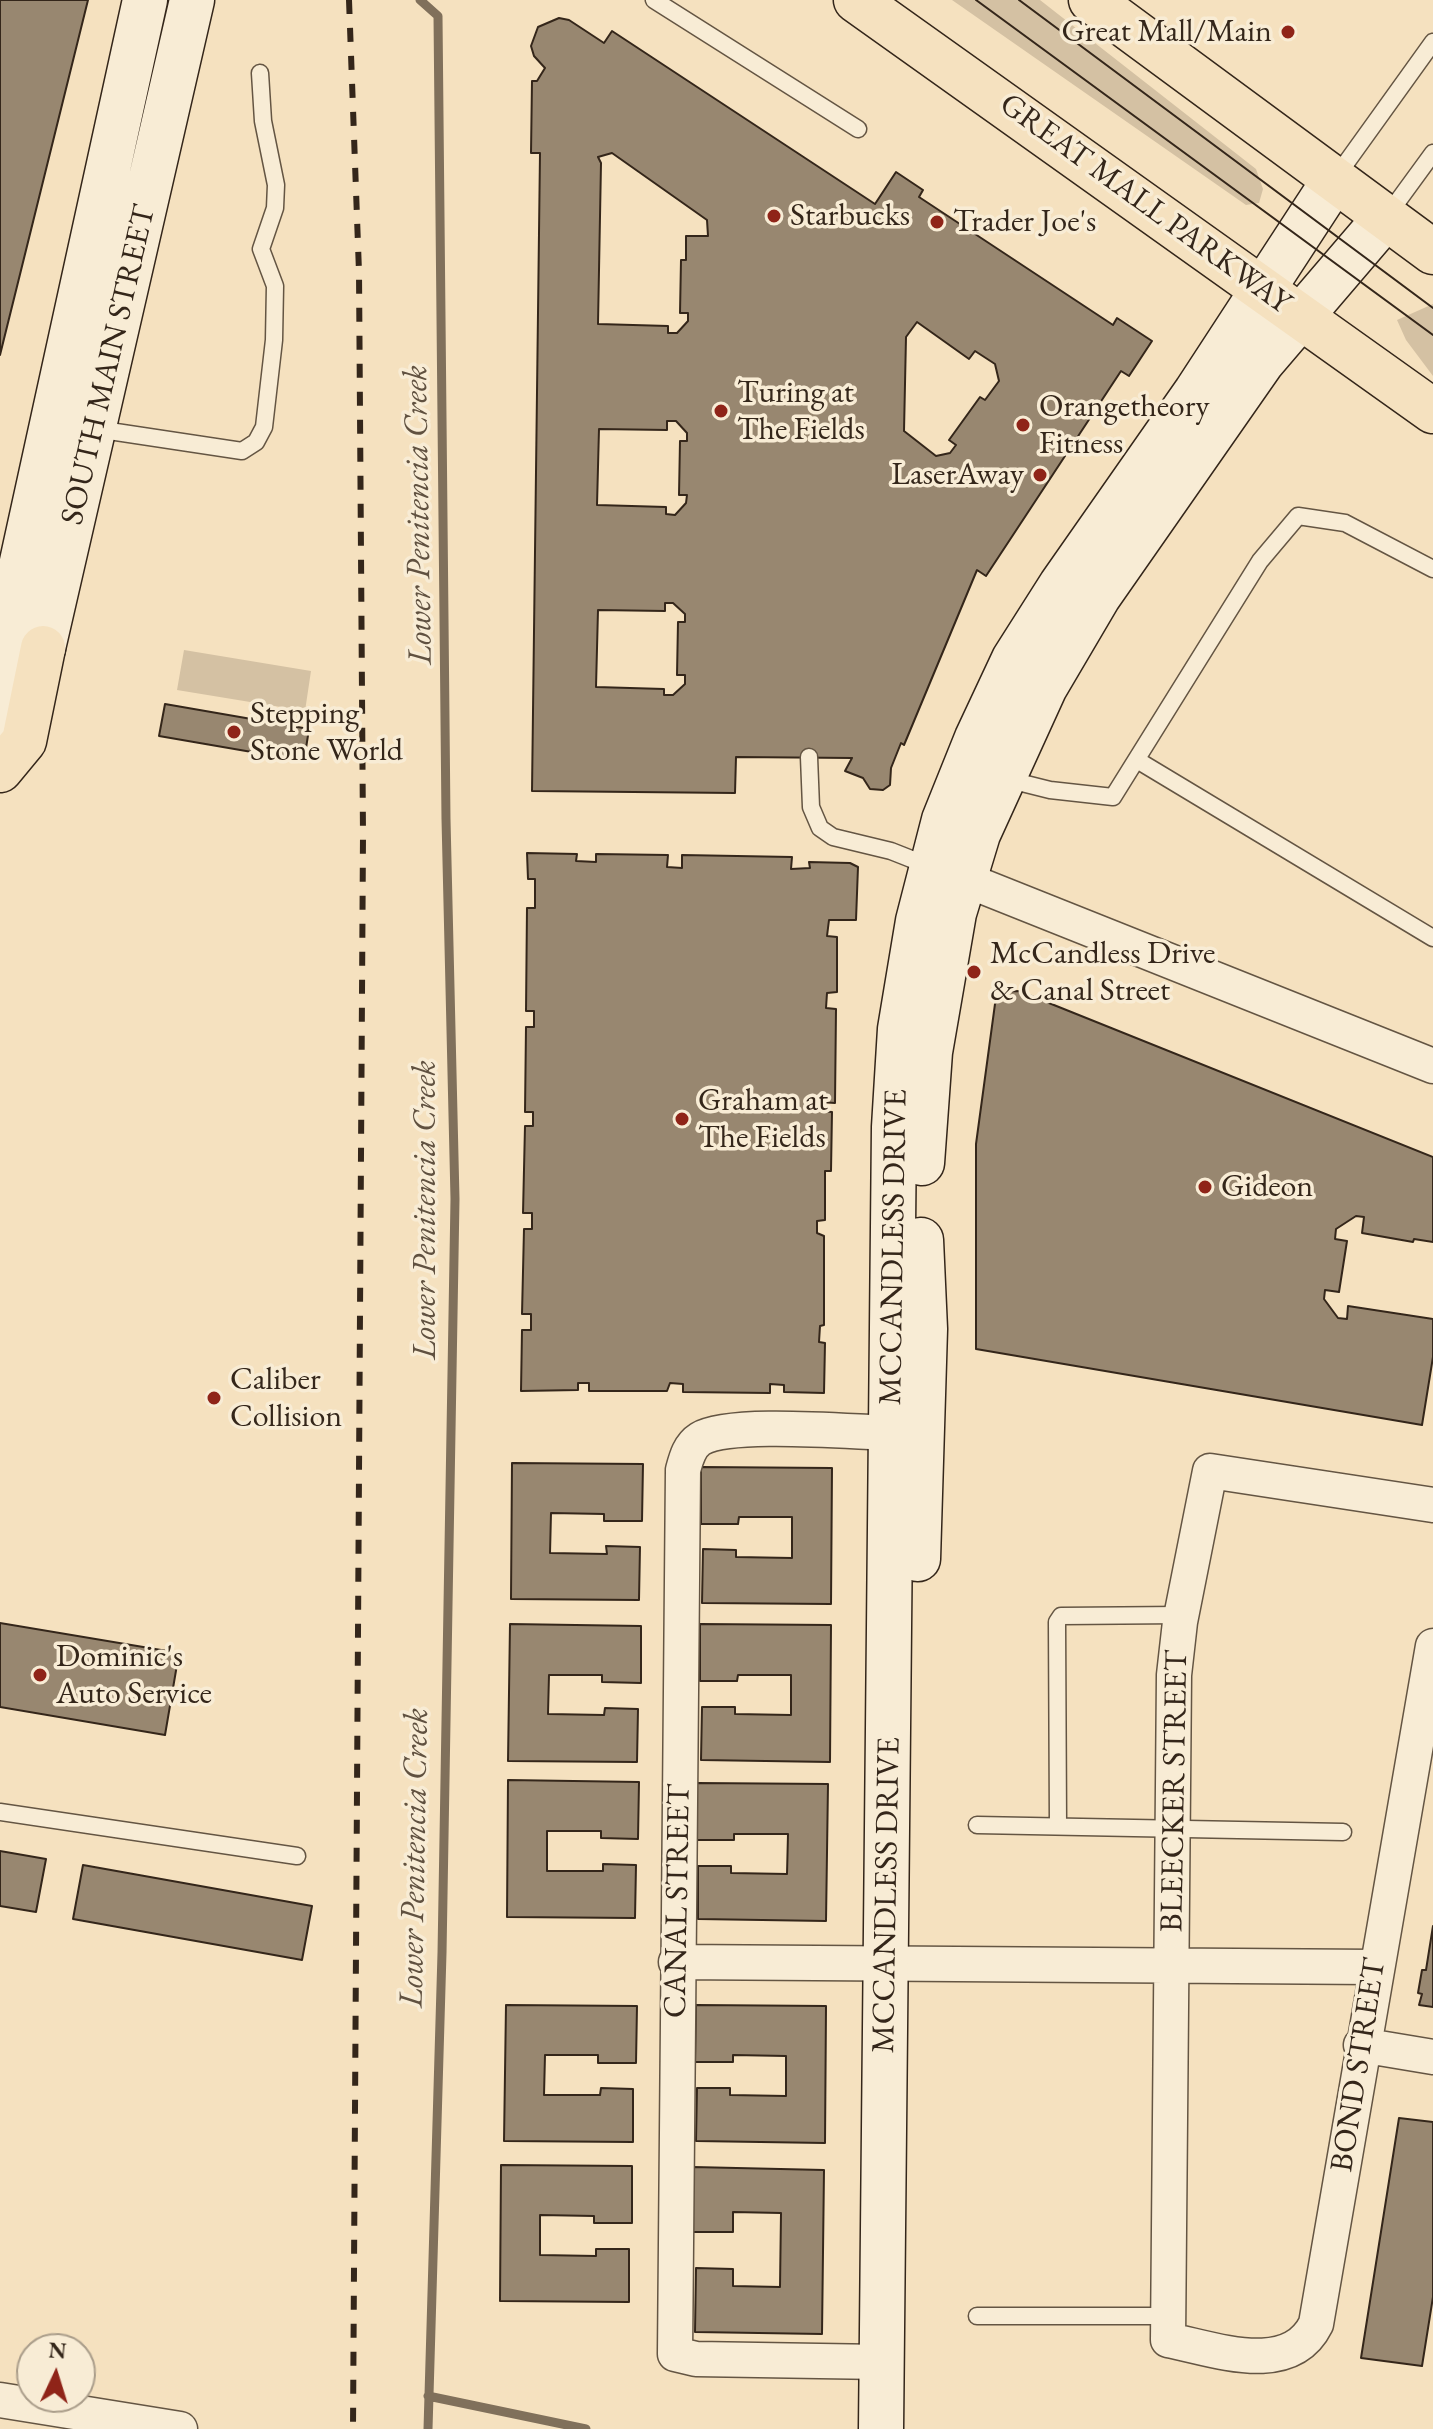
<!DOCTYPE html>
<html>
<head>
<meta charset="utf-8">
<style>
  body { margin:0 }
  #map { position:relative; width:1433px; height:2429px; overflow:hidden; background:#f5e1bf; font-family:"EB Garamond",serif }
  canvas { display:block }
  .north { position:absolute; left:16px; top:2333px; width:80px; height:80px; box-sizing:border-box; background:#f8ecd5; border:2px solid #aa9d8a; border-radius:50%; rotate:4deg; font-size:22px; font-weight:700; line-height:32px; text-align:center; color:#34261a }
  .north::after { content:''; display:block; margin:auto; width:28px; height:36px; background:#8f2418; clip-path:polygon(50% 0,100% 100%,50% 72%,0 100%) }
</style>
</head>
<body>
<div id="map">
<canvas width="1433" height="2429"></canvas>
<div class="north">N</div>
</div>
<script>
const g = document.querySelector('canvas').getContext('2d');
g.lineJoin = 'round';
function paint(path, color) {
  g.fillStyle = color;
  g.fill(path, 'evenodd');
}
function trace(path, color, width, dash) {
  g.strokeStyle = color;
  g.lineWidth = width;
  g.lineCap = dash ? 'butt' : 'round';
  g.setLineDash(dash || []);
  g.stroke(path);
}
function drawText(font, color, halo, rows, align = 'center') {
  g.font = font + ' "EB Garamond",serif';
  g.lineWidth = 7;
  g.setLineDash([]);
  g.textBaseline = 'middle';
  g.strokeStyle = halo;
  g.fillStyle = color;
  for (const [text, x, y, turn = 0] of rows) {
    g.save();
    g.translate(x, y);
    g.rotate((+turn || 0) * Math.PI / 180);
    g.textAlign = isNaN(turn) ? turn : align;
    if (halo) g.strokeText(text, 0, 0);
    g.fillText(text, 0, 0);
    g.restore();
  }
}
const green = new Path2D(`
  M 952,0 L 1040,0 L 1256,169 L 1263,189 L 1259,203 L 1246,205 Z
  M 1433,304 L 1433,376 L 1406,340 L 1397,320 Z
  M 184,650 L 311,671 L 305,711 L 177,690 Z`);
const stream = new Path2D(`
  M 420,0 L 438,16 L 446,819 L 455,1199 L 442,1953 L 428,2429
  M 428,2396 L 586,2429`);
const building = new Path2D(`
  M 0,0 L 88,0 L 0,355 Z
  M 559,18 L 569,20 L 604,43 L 612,31 L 875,204 L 896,172 L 923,190 L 919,197 L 1113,325 L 1117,318 L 1152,341 L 1129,376 L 1121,371 L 986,576 L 977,570 L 904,745 L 901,743 L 891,768 L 890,785 L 883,790 L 870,789 L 863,778 L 845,771 L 852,758 L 736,757 L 735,793 L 532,791 L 540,153 L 531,153 L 532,81 L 537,81 L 545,68 L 534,56 L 531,46 L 538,27 ZM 612,153 L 707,220 L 708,236 L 686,236 L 686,260 L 681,260 L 680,313 L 688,313 L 688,321 L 677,333 L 668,333 L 668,326 L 598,324 L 601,163 L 598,157 ZM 917,322 L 969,359 L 975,351 L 995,364 L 999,381 L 985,400 L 980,397 L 949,440 L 956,445 L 950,453 L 936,456 L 904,431 L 906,337 ZM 667,421 L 676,421 L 687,433 L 687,441 L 680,441 L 679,495 L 687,495 L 686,503 L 675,515 L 666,514 L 666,507 L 597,505 L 599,429 L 667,430 ZM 665,603 L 673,603 L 685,614 L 685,622 L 678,622 L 677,675 L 685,675 L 685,684 L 673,695 L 664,695 L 664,689 L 596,687 L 598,610 L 665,611 Z
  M 165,704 L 309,729 L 304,761 L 159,736 Z
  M 527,853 L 577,854 L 576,861 L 596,862 L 596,854 L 668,855 L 667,867 L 682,868 L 682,855 L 792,857 L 791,869 L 810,868 L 809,862 L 850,863 L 858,867 L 856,920 L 829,920 L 827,936 L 837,937 L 837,992 L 827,993 L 826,1008 L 836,1009 L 835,1103 L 820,1102 L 820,1111 L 832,1112 L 831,1171 L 825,1171 L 825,1220 L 817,1221 L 817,1233 L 824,1236 L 824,1325 L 820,1326 L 819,1342 L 825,1343 L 824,1393 L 784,1392 L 784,1385 L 770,1384 L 770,1393 L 683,1392 L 683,1384 L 670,1383 L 667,1391 L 589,1391 L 589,1383 L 578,1383 L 578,1390 L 521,1391 L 522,1330 L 531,1330 L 531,1314 L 522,1314 L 524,1229 L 532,1229 L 532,1213 L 523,1213 L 525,1126 L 533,1126 L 533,1112 L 525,1112 L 526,1027 L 534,1027 L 534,1011 L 526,1011 L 527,908 L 535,908 L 535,879 L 528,879 Z
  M 1019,991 L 1433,1157 L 1433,1242 L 1414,1239 L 1413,1242 L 1362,1233 L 1364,1217 L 1356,1216 L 1336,1229 L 1335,1239 L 1347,1241 L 1339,1292 L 1325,1290 L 1324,1299 L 1338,1318 L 1347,1319 L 1348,1306 L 1433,1319 L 1433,1357 L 1422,1425 L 976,1349 L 976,1144 L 995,1004 L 1002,992 Z
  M 512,1463 L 643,1464 L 642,1521 L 604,1521 L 604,1514 L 551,1513 L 550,1553 L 607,1554 L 606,1546 L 640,1547 L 639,1600 L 511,1599 Z
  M 701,1467 L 832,1468 L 831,1604 L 702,1603 L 703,1549 L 736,1550 L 736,1557 L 792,1558 L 792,1517 L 739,1517 L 738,1524 L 701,1524 Z
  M 0,1623 L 179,1653 L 165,1735 L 0,1707 Z
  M 510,1624 L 641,1626 L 641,1683 L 602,1682 L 602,1675 L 549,1675 L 548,1714 L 604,1715 L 605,1708 L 638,1709 L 637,1762 L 508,1761 Z
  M 700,1624 L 831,1625 L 830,1762 L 701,1760 L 702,1707 L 735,1707 L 735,1714 L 791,1715 L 791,1675 L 738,1675 L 737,1681 L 700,1681 Z
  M 508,1780 L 639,1782 L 638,1839 L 601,1838 L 601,1831 L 547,1831 L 547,1871 L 603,1871 L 603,1864 L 636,1865 L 635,1918 L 507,1917 Z
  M 697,1783 L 828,1784 L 826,1921 L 698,1919 L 698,1866 L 731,1866 L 731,1873 L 787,1874 L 788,1834 L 734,1834 L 734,1840 L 696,1840 Z
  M 0,1851 L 46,1859 L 36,1912 L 0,1906 Z
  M 83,1865 L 312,1906 L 302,1960 L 73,1919 Z
  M 1433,1926 L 1433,2007 L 1419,2005 L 1422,1994 L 1418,1993 L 1422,1970 L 1426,1970 Z
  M 506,2005 L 637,2006 L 636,2063 L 598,2063 L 598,2055 L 545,2055 L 544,2095 L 600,2095 L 601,2088 L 633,2089 L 633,2142 L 504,2141 Z
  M 696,2005 L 826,2006 L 825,2143 L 696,2141 L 697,2088 L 730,2088 L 730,2095 L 786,2096 L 786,2056 L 733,2055 L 733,2062 L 695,2062 Z
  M 1399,2118 L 1433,2122 L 1433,2297 L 1422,2366 L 1361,2358 Z
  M 501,2165 L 632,2166 L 632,2223 L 594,2223 L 594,2216 L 540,2215 L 540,2255 L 596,2256 L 596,2249 L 629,2249 L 629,2302 L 500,2301 Z
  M 693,2167 L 824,2170 L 822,2334 L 695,2332 L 696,2268 L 733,2269 L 733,2286 L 780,2287 L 781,2213 L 733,2212 L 733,2232 L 693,2232 Z`);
const service = new Path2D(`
  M 654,0 L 858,129
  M 1336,177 L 1433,42
  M 1387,216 L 1433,153
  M 96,429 L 242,451 L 256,442 L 264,427 L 274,340 L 275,286 L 261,249 L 275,208 L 276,185 L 263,121 L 260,73
  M 809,757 L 811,807 L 820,828 L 833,837 L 891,851 L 929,866
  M 1137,760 L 1433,938
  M 1006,779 L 1050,790 L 1113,797 L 1260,561 L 1298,516 L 1345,523 L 1433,569
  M 0,1812 L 297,1856
  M 977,1825 L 1343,1832
  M 1058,1825 L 1057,1622 L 1061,1616 L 1182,1615
  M 977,2316 L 1168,2316`);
const minor = new Path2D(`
  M 964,879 L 1433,1066
  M 1433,1505 L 1210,1471 L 1180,1622 L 1174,1675 L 1168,2340 C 1215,2349 1289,2378 1316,2324 L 1433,1646
  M 676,1962 L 1375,1967
  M 1361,2045 L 1433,2057
  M 882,2362 L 696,2359 L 675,2354 L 683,1470 C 686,1459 689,1446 700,1439 C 730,1421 850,1432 891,1433
  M 0,2400 L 180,2429`);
const secondary = new Path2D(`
  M 0,662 L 145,0
  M 0,720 L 43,648 L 192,0
  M 922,1163 L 930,1052 L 954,913 L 978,834 L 1045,687 L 1098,597 L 1262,362 L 1386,217
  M 918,1559 L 925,1329 L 921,1240
  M 881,2429 L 894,1127 L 900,1029 L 918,921 L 944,820 L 977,738 L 1014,659 L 1061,585 L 1196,392 L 1333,182`);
const primary = new Path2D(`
  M 856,0 L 1433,411
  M 1091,0 L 1433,252
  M 0,770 L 24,741 L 43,648`);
const tram = new Path2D(`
  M 976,0 L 1433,335
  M 1019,0 L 1433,308`);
const rail = new Path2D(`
  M 349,0 L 359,272 L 363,835 L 353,2429`);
const markers = [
  [1288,32,8,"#8f2418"],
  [774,216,8,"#8f2418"],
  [937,222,8,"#8f2418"],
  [721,411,8,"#8f2418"],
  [1023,425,8,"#8f2418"],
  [1040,475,8,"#8f2418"],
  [234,732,8,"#8f2418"],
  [974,972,8,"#8f2418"],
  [682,1119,8,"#8f2418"],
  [1205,1187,8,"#8f2418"],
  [214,1398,8,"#8f2418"],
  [40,1675,8,"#8f2418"]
];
const poiNames = [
  ["Great Mall/Main",1272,32,"right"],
  ["Starbucks",790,216],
  ["Trader Joe's",953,222],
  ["Turing at",737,393],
  ["The Fields",737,430],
  ["Orangetheory",1039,407],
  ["Fitness",1039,444],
  ["LaserAway",1024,475,"right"],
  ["Stepping",250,714],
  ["Stone World",250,751],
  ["McCandless Drive",990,954],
  ["& Canal Street",990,991],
  ["Graham at",698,1101],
  ["The Fields",698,1138],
  ["Gideon",1221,1187],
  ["Caliber",230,1380],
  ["Collision",230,1417],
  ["Dominic's",56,1657],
  ["Auto Service",56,1694]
];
const streetNames = [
  ["GREAT MALL PARKWAY",1145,204,36],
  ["SOUTH MAIN STREET",109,365,-77],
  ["MCCANDLESS DRIVE",894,1247,-89],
  ["BLEECKER STREET",1175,1791,-89],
  ["MCCANDLESS DRIVE",887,1895,-89],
  ["CANAL STREET",678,1901,-89],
  ["BOND STREET",1359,2065,-81]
];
const waterNames = [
  ["Lower Penitencia Creek",419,515,-91],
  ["Lower Penitencia Creek",426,1210,-90],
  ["Lower Penitencia Creek",415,1858,-89]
];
paint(green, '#d4c1a3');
trace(stream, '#80705b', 9);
paint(building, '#988770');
trace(building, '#34261a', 2);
trace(service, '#645543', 19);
trace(minor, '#645543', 37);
trace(secondary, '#34261a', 47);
trace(primary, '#34261a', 47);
trace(service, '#f8ecd5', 16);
trace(minor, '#f8ecd5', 34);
trace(secondary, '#f8ecd5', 44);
trace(primary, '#f5e1bf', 44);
trace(tram, '#34261a', 2);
trace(rail, '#34261a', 6, [14, 14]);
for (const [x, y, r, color] of markers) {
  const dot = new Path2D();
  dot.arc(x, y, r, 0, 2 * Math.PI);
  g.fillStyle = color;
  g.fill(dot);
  trace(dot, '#f8ecd5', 3);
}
drawText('32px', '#34261a', '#f8ecd5', poiNames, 'left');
drawText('32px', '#34261a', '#f8ecd5', streetNames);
drawText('italic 34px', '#605140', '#f8ecd5', waterNames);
</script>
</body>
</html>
